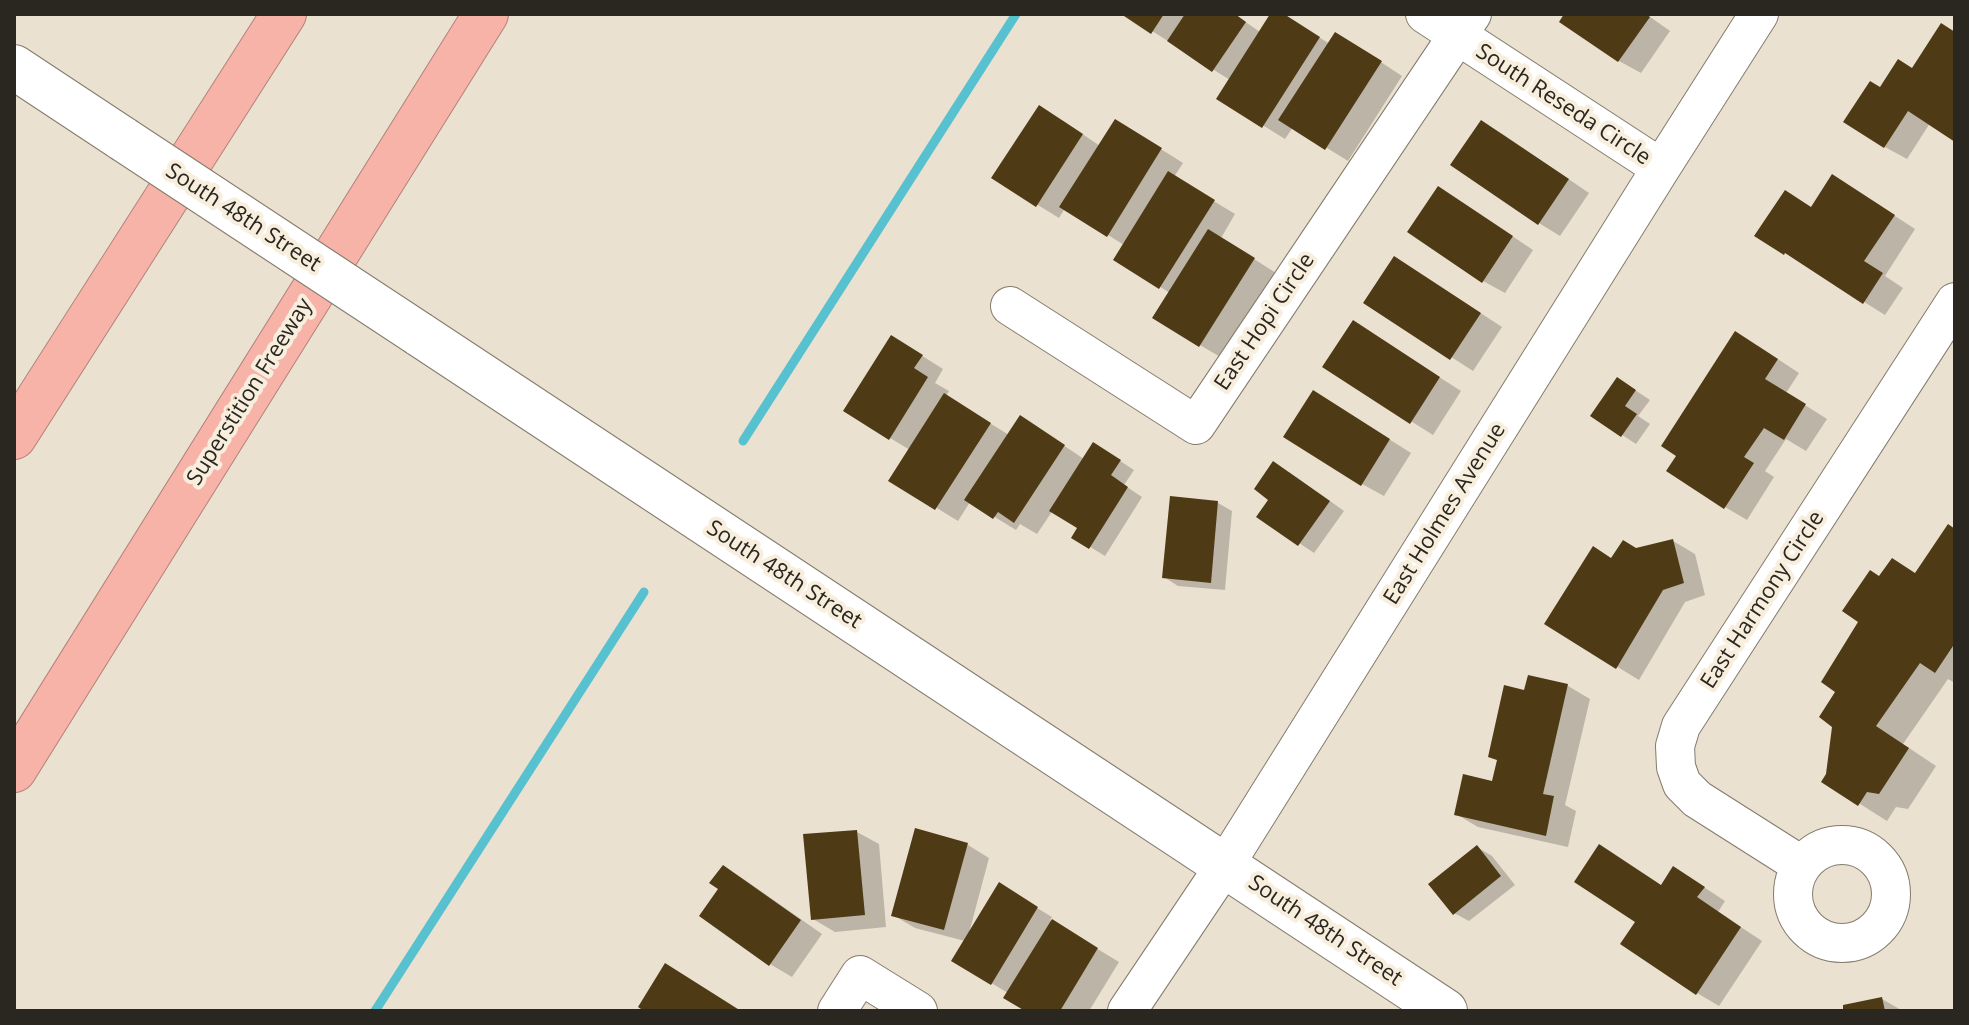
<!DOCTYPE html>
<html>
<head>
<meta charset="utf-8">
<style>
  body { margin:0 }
  #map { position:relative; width:1969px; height:1025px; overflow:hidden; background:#ebe1d0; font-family:"Open Sans",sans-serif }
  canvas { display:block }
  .frame { position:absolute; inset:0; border:16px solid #2a2620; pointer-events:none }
</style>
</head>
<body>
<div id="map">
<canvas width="1969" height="1025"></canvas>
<div class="frame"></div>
</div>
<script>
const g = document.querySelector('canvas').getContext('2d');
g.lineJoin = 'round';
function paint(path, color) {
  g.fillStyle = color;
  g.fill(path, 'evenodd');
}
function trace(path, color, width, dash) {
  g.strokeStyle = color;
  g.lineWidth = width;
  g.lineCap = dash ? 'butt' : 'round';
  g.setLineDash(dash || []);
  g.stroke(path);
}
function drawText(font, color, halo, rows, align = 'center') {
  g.font = font + ' "Open Sans",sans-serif';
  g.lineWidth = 8;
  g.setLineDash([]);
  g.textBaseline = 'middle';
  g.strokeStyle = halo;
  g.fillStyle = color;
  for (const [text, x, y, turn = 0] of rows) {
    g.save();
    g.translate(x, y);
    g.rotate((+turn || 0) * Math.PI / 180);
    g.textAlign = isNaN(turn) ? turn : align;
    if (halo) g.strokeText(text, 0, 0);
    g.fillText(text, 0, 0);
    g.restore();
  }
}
const shadow = new Path2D(`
  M 1125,14 L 1234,14 L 1260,32 L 1272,14 L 1281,14 L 1330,44 L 1358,47 L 1402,76 L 1348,161 L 1293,127 L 1285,139 L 1219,98 L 1230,80 Z
  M 1566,14 L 1646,14 L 1670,31 L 1641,73 L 1619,61 L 1561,21 Z
  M 1955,34 L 1955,140 L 1930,123 L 1907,159 L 1885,147 L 1913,70 Z
  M 1062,120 L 1100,146 L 1137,134 L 1183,163 L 1174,177 L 1235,214 L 1221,238 L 1276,273 L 1222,358 L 1200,345 L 1170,293 L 1115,259 L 1124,245 L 1065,208 L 1059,218 L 994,178 Z
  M 1482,122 L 1504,135 L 1589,193 L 1560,236 L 1539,223 Z
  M 1855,190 L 1915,229 L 1885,276 L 1903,288 L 1885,315 L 1757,235 Z
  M 1460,201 L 1533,250 L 1505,293 L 1483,281 Z
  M 1416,271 L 1502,327 L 1473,371 L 1366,302 Z
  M 1375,336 L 1461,391 L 1433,435 L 1325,367 Z
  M 1758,346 L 1799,373 L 1786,393 L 1827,419 L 1806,451 L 1786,439 L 1765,471 L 1774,477 L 1747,520 L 1725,507 Z
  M 913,350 L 943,369 L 935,383 L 949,391 L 946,396 L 1009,435 L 1042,431 L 1084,459 L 1108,453 L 1134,470 L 1124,485 L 1142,497 L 1105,556 L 1074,537 L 1079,527 L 1053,510 L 1037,534 L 1020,524 L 1016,530 L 970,502 L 958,521 L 891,480 L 910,450 L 890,438 Z
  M 1632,388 L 1650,400 L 1638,416 L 1650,424 L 1636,444 L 1593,416 Z
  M 1335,405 L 1411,453 L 1384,496 L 1362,484 Z
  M 1289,472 L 1344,511 L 1314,553 L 1259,516 Z
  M 1218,503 L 1232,511 L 1225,590 L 1178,586 L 1164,577 Z
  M 1955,531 L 1955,683 L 1948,679 L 1903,744 L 1936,766 L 1908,809 L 1896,807 L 1887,821 L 1824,781 L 1828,775 L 1838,691 L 1861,621 L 1880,578 L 1917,575 Z
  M 1673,541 L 1695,554 L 1705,595 L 1685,602 L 1639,680 L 1547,624 L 1637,550 Z
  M 1529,677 L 1568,686 L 1590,699 L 1565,805 L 1576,811 L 1568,847 L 1478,827 L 1456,814 L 1494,783 L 1499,761 L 1490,756 L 1526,692 Z
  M 916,831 L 968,845 L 989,858 L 969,933 L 999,885 L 1052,917 L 1050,920 L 1119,962 L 1089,1011 L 1028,1011 L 1008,993 L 953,960 L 965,941 L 915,928 L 893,915 Z
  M 857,832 L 879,844 L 886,927 L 835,932 L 813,919 Z
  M 1600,846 L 1662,886 L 1696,882 L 1725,901 L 1718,912 L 1762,941 L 1719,1006 L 1697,993 L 1637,922 Z
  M 1477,847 L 1492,856 L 1515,885 L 1469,921 L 1454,913 Z
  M 723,867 L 745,880 L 822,934 L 792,977 L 770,964 L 720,889 Z
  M 1882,999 L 1903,1011 L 1845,1011 Z`);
const stream = new Path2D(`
  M 743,441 L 1016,14
  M 375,1011 L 644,592`);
const building = new Path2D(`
  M 1121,14 L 1164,14 L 1151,34 Z
  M 1185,14 L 1235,14 L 1246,22 L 1212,72 L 1167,41 Z
  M 1270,14 L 1284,14 L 1320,37 L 1262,128 L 1216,99 Z
  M 1564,14 L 1646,14 L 1650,17 L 1618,62 L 1559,22 Z
  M 1941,23 L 1955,32 L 1955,142 L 1908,111 L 1884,148 L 1843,122 L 1870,81 L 1880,87 L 1898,59 L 1912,68 Z
  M 1335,32 L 1382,61 L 1325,150 L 1278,120 Z
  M 1039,105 L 1083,134 L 1036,207 L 991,178 Z
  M 1115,119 L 1162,148 L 1107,237 L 1059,207 Z
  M 1481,120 L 1569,179 L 1538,225 L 1450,165 Z
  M 1168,171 L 1215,200 L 1159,289 L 1113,260 Z
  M 1832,174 L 1895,215 L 1864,261 L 1883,273 L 1863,304 L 1785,253 L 1784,255 L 1754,236 L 1785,190 L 1811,207 Z
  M 1438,186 L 1513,236 L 1482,283 L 1407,232 Z
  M 1208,229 L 1255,258 L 1199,347 L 1152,318 Z
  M 1394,256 L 1481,313 L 1450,360 L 1363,303 Z
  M 1353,320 L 1440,377 L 1410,424 L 1322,367 Z
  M 1735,331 L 1778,359 L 1765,379 L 1806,404 L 1784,440 L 1764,428 L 1744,457 L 1754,463 L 1724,509 L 1666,471 L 1676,456 L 1661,446 Z
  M 891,335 L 923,355 L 914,368 L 928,377 L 889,440 L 843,411 Z
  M 1617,377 L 1636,390 L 1625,406 L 1637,414 L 1621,437 L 1590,416 Z
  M 1313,390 L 1390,439 L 1361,486 L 1283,437 Z
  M 944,393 L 991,423 L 935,510 L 888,481 Z
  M 1020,415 L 1065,445 L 1014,523 L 998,512 L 993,519 L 964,500 Z
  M 1093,442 L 1121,460 L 1111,475 L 1128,487 L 1089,549 L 1071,538 L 1077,528 L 1049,511 Z
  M 1273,461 L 1330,501 L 1298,546 L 1256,517 L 1268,500 L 1254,489 Z
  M 1170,496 L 1218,501 L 1211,583 L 1162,578 Z
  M 1948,524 L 1955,529 L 1955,643 L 1935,673 L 1920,663 L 1876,726 L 1909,748 L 1879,794 L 1867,792 L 1858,806 L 1821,782 L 1826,774 L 1832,727 L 1819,717 L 1835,692 L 1821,682 L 1858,622 L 1842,611 L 1870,570 L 1879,576 L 1892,558 L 1915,573 Z
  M 1673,539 L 1684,583 L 1663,590 L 1616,669 L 1544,624 L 1593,546 L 1611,558 L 1623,540 L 1636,548 Z
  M 1528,675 L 1568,684 L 1543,794 L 1554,796 L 1546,836 L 1454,815 L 1463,774 L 1492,781 L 1497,760 L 1488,757 L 1504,685 L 1524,690 Z
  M 915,828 L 968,843 L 944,930 L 891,916 Z
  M 857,830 L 865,915 L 811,920 L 803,834 Z
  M 1599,844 L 1661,885 L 1673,866 L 1705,887 L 1697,897 L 1741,927 L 1696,995 L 1620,944 L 1635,922 L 1574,882 Z
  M 1477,845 L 1501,876 L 1453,915 L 1428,884 Z
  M 723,865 L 801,920 L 769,966 L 699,916 L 718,889 L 709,883 Z
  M 999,882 L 1038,907 L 991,985 L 951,961 Z
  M 1052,919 L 1098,948 L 1060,1011 L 1025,1011 L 1003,998 Z
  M 665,963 L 741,1011 L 644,1011 L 638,1007 Z
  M 1882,997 L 1885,1011 L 1843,1011 L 1843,1005 Z`);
const minor = new Path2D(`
  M 1425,14 L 1661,168
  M 1010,306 L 1196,425 L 1472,14
  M1793 894a49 49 0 1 1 98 0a49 49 0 1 1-98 0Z
  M 1801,865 L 1697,799 L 1682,784 L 1676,767 L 1675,746 L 1681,726 L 1955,302
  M 837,1011 L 860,975 L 918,1011
  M 1127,1011 L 1225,865 L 1661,168 L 1759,14`);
const tertiary = new Path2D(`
  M 14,67 L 123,139
  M 419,334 L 1445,1011`);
const motorway = new Path2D(`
  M 14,437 L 284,14
  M 14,770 L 486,14`);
const tertiaryBridge = new Path2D(`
  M 123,139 L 419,334`);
const streetNames = [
  ["South Reseda Circle",1563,105,33],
  ["South 48th Street",243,218,33],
  ["East Hopi Circle",1265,322,-56],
  ["Superstition Freeway",250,392,-58],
  ["East Holmes Avenue",1445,514,-58],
  ["South 48th Street",784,575,33],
  ["East Harmony Circle",1763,600,-57],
  ["South 48th Street",1325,931,34]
];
paint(shadow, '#0003');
trace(stream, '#58c1d0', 9);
paint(building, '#4e3b15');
trace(minor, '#847b6c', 40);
trace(tertiary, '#847b6c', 46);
trace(motorway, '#b08279', 46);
trace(minor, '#fff', 38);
trace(tertiary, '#fff', 44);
trace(motorway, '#f8b3a9', 44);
trace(tertiaryBridge, '#847b6c', 46, []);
trace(tertiaryBridge, '#fff', 44);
drawText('22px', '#2a2620', '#f8eedd', streetNames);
</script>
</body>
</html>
